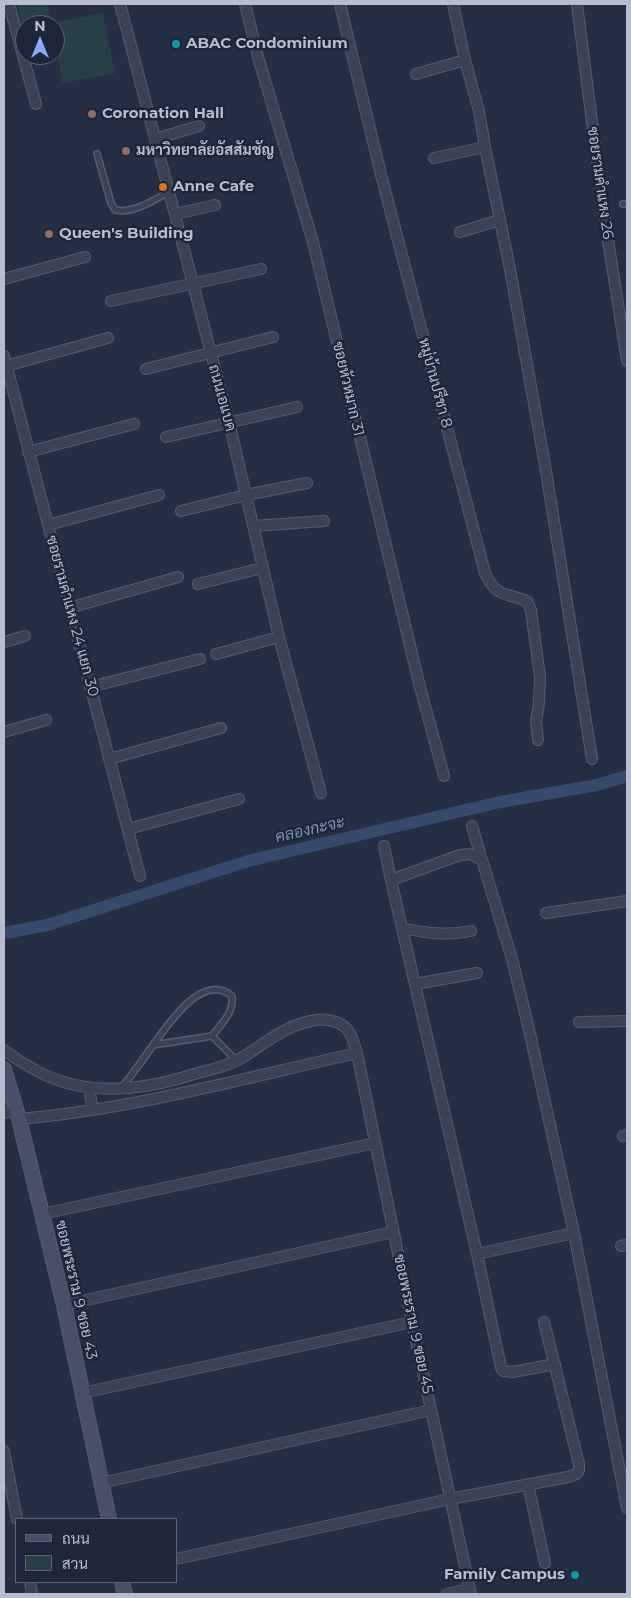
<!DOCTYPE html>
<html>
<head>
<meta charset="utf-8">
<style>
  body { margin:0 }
  #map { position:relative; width:631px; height:1598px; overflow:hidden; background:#252f44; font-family:Montserrat,Sarabun,sans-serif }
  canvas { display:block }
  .frame { position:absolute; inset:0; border:5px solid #b7bdcd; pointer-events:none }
  .legend { position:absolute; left:15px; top:1518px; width:162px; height:65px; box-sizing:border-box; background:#1e2739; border:1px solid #5b6374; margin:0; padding:6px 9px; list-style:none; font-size:15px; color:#b7bdcd }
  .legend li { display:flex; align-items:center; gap:10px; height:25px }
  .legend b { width:25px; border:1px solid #5b6374 }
  .north { position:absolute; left:15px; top:15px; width:50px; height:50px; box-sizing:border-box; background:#1e2739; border:1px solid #5b6374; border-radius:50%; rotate:0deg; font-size:14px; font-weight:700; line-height:20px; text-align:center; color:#b7bdcd }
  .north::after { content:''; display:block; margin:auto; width:18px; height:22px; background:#8aacff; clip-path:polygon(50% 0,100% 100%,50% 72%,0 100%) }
</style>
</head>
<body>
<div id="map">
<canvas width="631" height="1598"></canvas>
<div class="frame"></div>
<ul class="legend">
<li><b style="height:6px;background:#475067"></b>ถนน</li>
<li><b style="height:14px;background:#273f45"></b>สวน</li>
</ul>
<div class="north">N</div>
</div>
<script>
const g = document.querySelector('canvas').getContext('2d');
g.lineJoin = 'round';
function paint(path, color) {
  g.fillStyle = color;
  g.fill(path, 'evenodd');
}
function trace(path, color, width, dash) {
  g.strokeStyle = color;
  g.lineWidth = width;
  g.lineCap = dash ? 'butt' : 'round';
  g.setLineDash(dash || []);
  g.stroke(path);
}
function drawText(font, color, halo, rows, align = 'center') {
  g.font = font + ' Montserrat,Sarabun,sans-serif';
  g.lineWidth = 5;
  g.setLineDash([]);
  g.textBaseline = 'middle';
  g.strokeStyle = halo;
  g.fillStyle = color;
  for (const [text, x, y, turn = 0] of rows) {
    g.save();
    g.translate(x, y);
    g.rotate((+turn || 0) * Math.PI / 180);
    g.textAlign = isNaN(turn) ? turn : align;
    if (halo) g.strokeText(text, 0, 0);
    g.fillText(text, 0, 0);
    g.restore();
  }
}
const green = new Path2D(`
  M 17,4 L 47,4 L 51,23 L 103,13 L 115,73 L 63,83 L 55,44 L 55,25 L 25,25 L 25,35 Z`);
const canal = new Path2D(`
  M 4,933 L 47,925 L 248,861 L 500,802 L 597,785 L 627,776`);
const lane = new Path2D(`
  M 97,154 L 111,203 L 115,210 C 134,214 153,200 169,192
  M 623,204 L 627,204
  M 153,1045 L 212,1036
  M 121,1089 C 132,1074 143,1060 153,1045 C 168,1025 202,971 232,996 C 234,1013 222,1023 212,1036 L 237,1061`);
const street = new Path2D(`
  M 9,4 L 36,104
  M 120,4 L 229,422 L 279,637 L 321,793
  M 245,4 L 258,57 L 313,242 L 420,687 L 444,776
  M 340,4 L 381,175 L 485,573 C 497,598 504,592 527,601 L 531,610 L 540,677 L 539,703 L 536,721 L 538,740
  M 453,4 L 465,60 L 479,111 L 485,147 L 510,269 L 545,465 L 592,759
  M 577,4 L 603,208 L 627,361
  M 416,74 L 465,60
  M 155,139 L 199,126
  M 434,158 L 485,147
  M 175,214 L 215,205
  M 460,232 L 500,220
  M 4,279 L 85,257
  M 111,301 L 261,269
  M 4,356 L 140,876
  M 6,366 L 108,338
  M 146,369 L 273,337
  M 166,437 L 297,407
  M 28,452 L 134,424
  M 181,511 L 246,495 L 307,483
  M 48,525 L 159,495
  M 253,526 L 324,521
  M 198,584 L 262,568
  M 69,608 L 178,577
  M 4,642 L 25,636
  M 216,654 L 279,637
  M 90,687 L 200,659
  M 4,732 L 46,720
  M 109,759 L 221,728
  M 472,826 L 482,860
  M 128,829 L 239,799
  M 384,846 L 391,880
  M 546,913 L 627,901
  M 402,928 C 426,933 447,936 471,931
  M 415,984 L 477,973
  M 579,1022 L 627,1021
  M 4,1050 C 16,1059 29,1067 43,1074 C 91,1097 145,1090 194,1074 C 208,1070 225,1067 238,1060 C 261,1047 283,1026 311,1021 C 321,1018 338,1020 346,1028 C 353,1035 354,1045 357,1053 L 412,1322 L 471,1594
  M 89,1088 L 93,1110
  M 4,1113 L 17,1110
  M 19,1119 C 134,1109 245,1078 357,1053
  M 623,1136 L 627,1135
  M 42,1214 L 375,1143
  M 621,1246 L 627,1245
  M 477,1254 L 574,1233
  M 64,1305 L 393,1232
  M 555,1364 L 513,1372 L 503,1371 L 501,1368 L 477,1254 L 391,880 L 460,855 L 470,854 L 482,860 L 512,959 L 528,1025 L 574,1233 L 627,1508
  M 82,1393 L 412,1322
  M 4,1451 L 17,1519
  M 101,1483 L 431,1410
  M 528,1484 L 545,1563
  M 176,1559 L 450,1499 L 568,1477 L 577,1474 L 579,1470 L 579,1464 L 544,1322
  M 30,1582 L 32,1594
  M 447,1594 L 470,1589`);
const secondary = new Path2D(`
  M 4,1069 L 19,1119 L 64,1305 L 109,1519
  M 122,1582 L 125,1594`);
const markers = [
  [176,44,5,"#0f9aa8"],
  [92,114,5,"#8d6e63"],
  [126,151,5,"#8d6e63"],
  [163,187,5,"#e8710a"],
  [49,234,5,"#8d6e63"],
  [575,1575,5,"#0f9aa8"]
];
const poiNames = [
  ["ABAC Condominium",186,44],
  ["Coronation Hall",102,114],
  ["มหาวิทยาลัยอัสสัมชัญ",136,151],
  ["Anne Cafe",173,187],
  ["Queen's Building",59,234],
  ["Family Campus",565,1575,"right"]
];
const streetNames = [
  ["ซอยรามคำแหง 26",600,183,82],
  ["หมู่บ้านปรีชา 8",435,383,75],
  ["ซอยหัวหมาก 31",348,389,77],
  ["ถนนเอแบค",222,398,75],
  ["ซอยรามคำแหง 24 แยก 30",72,616,75],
  ["ซอยพระราม 9 ซอย 43",76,1290,77],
  ["ซอยพระราม 9 ซอย 45",413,1324,78]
];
const waterNames = [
  ["คลองกะจะ",310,830,-13]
];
paint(green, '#273f45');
trace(canal, '#37496c', 12);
trace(lane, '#555d6e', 8);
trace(street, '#555d6e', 12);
trace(secondary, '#555d6e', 16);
trace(lane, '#3a4254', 5);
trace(street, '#3a4254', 10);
trace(secondary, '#475067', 14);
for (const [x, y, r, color] of markers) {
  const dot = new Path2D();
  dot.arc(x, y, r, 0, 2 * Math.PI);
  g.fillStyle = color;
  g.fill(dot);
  trace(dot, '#1e2739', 2);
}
drawText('bold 15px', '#b7bdcd', '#1e2739', poiNames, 'left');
drawText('15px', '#b7bdcd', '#1e2739', streetNames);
drawText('italic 16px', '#7c8fb6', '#1e2739', waterNames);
</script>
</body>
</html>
